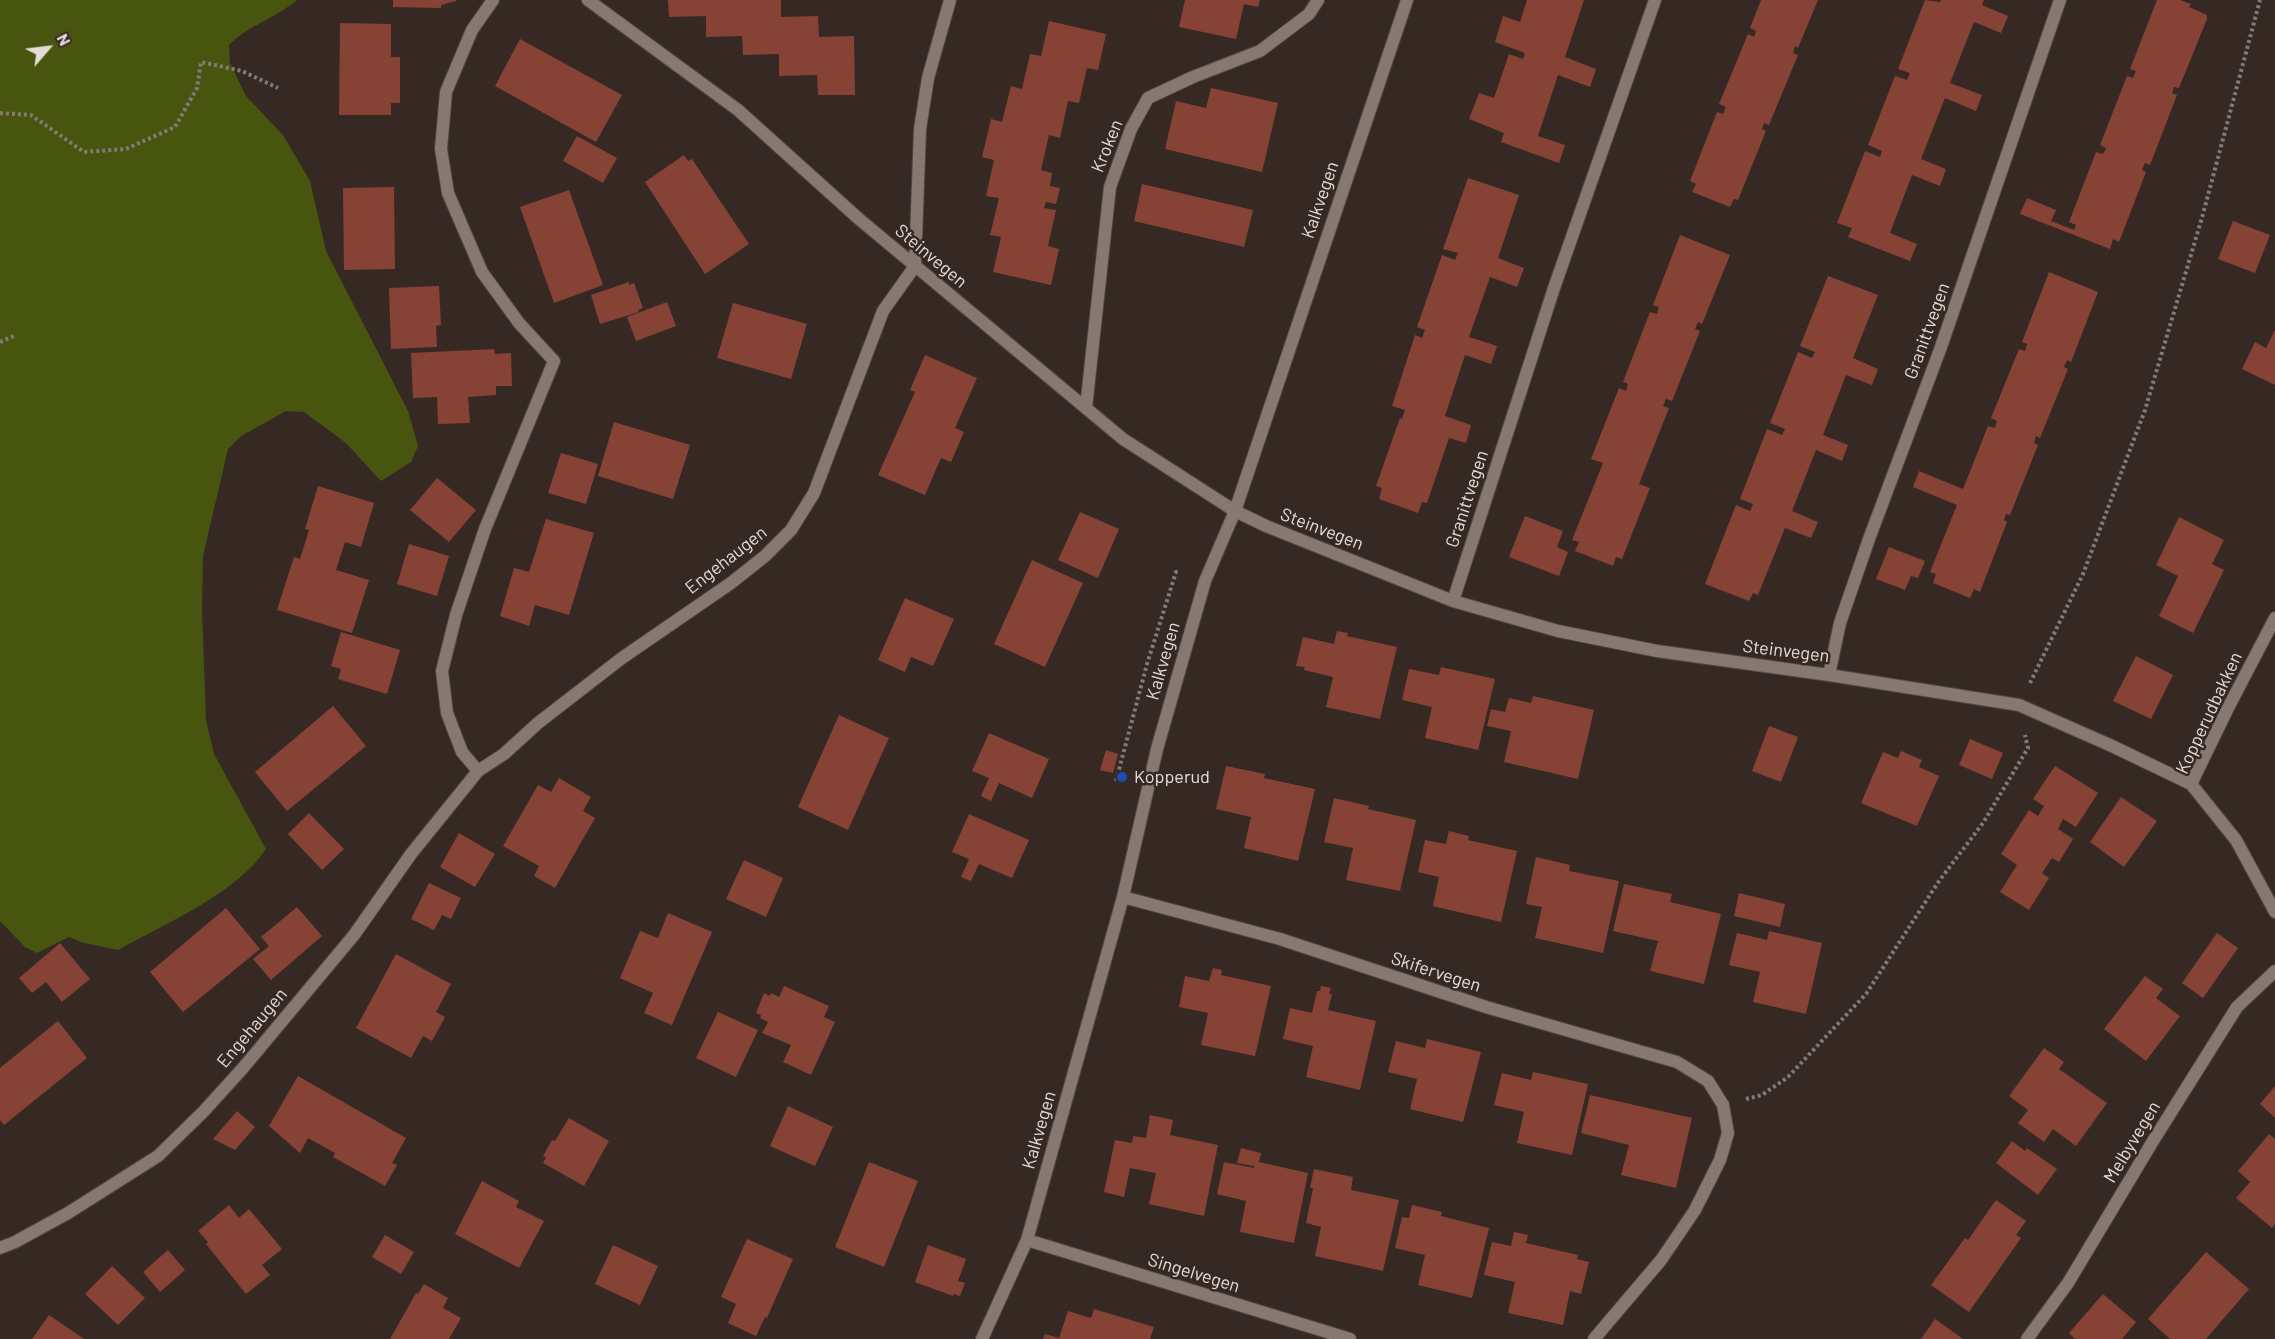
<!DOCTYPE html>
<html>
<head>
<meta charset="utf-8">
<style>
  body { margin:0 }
  #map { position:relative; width:2275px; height:1339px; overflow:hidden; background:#362924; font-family:Barlow,sans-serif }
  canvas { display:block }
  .north { position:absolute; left:18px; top:18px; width:60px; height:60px; -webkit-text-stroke:4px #362924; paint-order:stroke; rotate:62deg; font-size:16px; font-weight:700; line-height:24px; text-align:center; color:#e5dcd9 }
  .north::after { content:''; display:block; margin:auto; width:21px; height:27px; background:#e5dcd9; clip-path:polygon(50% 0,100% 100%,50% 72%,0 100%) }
</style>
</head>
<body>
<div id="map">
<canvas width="2275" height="1339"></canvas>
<div class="north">N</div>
</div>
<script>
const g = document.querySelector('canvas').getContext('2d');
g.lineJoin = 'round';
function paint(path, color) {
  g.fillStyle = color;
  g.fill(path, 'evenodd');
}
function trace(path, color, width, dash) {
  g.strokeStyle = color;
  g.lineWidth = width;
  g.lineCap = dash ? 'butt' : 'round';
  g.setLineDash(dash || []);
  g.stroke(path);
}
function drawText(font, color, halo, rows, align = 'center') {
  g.font = font + ' Barlow,sans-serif';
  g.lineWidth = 5;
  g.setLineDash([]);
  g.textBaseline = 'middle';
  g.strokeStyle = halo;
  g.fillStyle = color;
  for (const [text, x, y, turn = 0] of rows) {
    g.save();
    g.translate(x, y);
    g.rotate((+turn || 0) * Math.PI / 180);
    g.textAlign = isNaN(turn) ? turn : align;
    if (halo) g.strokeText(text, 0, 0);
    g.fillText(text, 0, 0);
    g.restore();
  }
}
const green = new Path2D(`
  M 0,0 L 297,0 C 276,18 249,25 229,45 L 230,63 L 246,96 L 283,135 L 310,181 L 326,251 L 408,411 L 418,446 L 411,462 L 381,481 L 346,443 L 304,412 L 286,411 L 241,436 L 228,449 L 203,556 L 202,609 L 206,720 L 214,754 L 266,849 C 236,894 166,923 118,950 L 84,943 L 69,937 L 37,953 L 25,947 L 0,921 Z`);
const building = new Path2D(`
  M 393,0 L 456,0 L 456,1 L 441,5 L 441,8 L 393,7 Z
  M 668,0 L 781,0 L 781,17 L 818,16 L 819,37 L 854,36 L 855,95 L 818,95 L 817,75 L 779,76 L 779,54 L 743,55 L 742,36 L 706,37 L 706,16 L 669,17 Z
  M 1185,0 L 1260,0 L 1258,7 L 1244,4 L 1236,39 L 1179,27 Z
  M 1527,0 L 1584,0 L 1565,57 L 1596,69 L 1590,87 L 1558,75 L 1538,136 L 1565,145 L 1559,163 L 1501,142 L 1504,133 L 1469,119 L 1479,93 L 1494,98 L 1509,54 L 1523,59 L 1525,53 L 1495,42 L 1503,16 L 1520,22 Z
  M 1761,0 L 1818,0 L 1798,48 L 1795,46 L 1793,53 L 1798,55 L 1769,125 L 1764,123 L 1762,129 L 1766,131 L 1738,200 L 1734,199 L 1730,207 L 1692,192 L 1696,184 L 1690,181 L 1717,112 L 1723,114 L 1726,107 L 1719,104 L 1748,34 L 1754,37 L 1756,31 L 1750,28 Z
  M 1925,0 L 1940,2 L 1941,0 L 1984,0 L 1982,5 L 2008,16 L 2001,33 L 1974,22 L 1950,83 L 1982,95 L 1976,111 L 1945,98 L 1921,159 L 1946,169 L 1940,186 L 1912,175 L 1890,233 L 1917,244 L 1910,261 L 1848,237 L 1852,228 L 1837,223 L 1865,151 L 1880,157 L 1882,151 L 1868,145 L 1895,76 L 1907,80 L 1910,73 L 1898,69 Z
  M 2157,0 L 2180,0 L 2191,4 L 2189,7 L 2207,15 L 2207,19 L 2179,88 L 2174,87 L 2172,93 L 2177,95 L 2150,165 L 2145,163 L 2142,170 L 2146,172 L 2119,242 L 2113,239 L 2110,249 L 2020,214 L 2027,198 L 2056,210 L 2051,221 L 2074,230 L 2076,225 L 2069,222 L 2096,152 L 2103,154 L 2106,148 L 2100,145 L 2127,76 L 2133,78 L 2136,71 L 2130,69 Z
  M 1049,21 L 1106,34 L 1098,70 L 1087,68 L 1079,103 L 1068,101 L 1060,138 L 1049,135 L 1041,170 L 1052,173 L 1050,186 L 1060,188 L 1056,204 L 1046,202 L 1044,208 L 1056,210 L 1048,246 L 1059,249 L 1051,285 L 993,272 L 1001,237 L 990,235 L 999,198 L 986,196 L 994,160 L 982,157 L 991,119 L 1002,122 L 1011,86 L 1022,89 L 1030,54 L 1041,56 Z
  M 340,23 L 391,24 L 391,57 L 400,57 L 400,103 L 391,103 L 391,115 L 339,115 Z
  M 520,39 L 622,95 L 596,142 L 495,86 Z
  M 1211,88 L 1278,103 L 1262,172 L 1165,149 L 1176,101 L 1206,108 Z
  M 577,136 L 617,158 L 603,183 L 563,161 Z
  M 684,155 L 688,161 L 692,159 L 749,244 L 705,274 L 645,182 Z
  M 1468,178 L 1519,195 L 1498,258 L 1524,268 L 1517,287 L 1490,277 L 1469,337 L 1497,346 L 1491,364 L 1465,355 L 1445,416 L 1471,425 L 1466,443 L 1449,438 L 1427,503 L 1422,502 L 1418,513 L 1379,499 L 1382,488 L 1376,486 L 1400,418 L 1402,419 L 1405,410 L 1392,406 L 1415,335 L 1422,338 L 1425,330 L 1417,327 L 1442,255 L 1455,260 L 1458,253 L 1443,249 Z
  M 1142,184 L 1253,210 L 1244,247 L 1134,221 Z
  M 394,187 L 395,269 L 344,270 L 343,188 Z
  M 569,190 L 603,285 L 554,303 L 520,207 Z
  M 2233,221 L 2270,235 L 2255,273 L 2218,259 Z
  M 1680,235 L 1730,255 L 1702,324 L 1698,322 L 1695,329 L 1700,331 L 1672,401 L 1666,399 L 1663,406 L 1669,408 L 1639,484 L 1650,488 L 1622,559 L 1616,557 L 1613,566 L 1575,551 L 1579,542 L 1572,540 L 1603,463 L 1591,459 L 1619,388 L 1626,391 L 1628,384 L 1623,382 L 1650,312 L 1657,314 L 1659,307 L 1653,305 Z
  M 2049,272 L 2098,292 L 2071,362 L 2067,360 L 2064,367 L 2068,369 L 2040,438 L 2036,436 L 2034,443 L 2038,445 L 2010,515 L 2006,514 L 2004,520 L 2007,522 L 1980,592 L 1974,589 L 1970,598 L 1933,583 L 1936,574 L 1930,572 L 1957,505 L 1913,487 L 1919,471 L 1963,489 L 1988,426 L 1995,428 L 1997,421 L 1991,418 L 2019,349 L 2025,351 L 2027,344 L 2022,342 Z
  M 1828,276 L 1878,295 L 1853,358 L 1878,369 L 1872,385 L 1846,375 L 1823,435 L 1848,445 L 1842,461 L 1816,450 L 1792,511 L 1818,522 L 1811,538 L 1785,528 L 1758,595 L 1753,593 L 1749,601 L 1705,584 L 1736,505 L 1750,511 L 1753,504 L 1740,499 L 1767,429 L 1782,435 L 1785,429 L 1770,423 L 1798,352 L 1812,358 L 1815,352 L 1800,346 Z
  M 629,282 L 629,285 L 634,283 L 643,308 L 638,310 L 639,312 L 600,324 L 591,295 Z
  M 439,286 L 441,325 L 436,326 L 437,347 L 391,349 L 389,288 Z
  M 667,302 L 676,326 L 636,341 L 627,317 Z
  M 733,303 L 807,324 L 791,379 L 717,358 Z
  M 2275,330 L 2275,385 L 2242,369 L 2255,342 L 2266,348 Z
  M 494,349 L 495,354 L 511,353 L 512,386 L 496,386 L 496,395 L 468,397 L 470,423 L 438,424 L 437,397 L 413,398 L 411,353 Z
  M 925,355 L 977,378 L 955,428 L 964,432 L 951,462 L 941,458 L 925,495 L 878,475 L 915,392 L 910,390 Z
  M 614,422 L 690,445 L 673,499 L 598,476 Z
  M 561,453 L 598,464 L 586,504 L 548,493 Z
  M 437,478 L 476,510 L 449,542 L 410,510 Z
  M 318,486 L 374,503 L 361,547 L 345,542 L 336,570 L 369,580 L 352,633 L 277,610 L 294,557 L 300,559 L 309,530 L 305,529 Z
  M 1080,512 L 1119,529 L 1098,578 L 1058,560 Z
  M 1525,516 L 1563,531 L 1557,547 L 1568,552 L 1559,576 L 1509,557 Z
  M 2179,517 L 2224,540 L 2212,564 L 2224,570 L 2193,633 L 2159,616 L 2178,576 L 2156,565 Z
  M 546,519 L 594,533 L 569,615 L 535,605 L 529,626 L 500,616 L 514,568 L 529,572 Z
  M 409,544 L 449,556 L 437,596 L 397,584 Z
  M 1889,547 L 1925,561 L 1918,578 L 1911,576 L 1905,590 L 1876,579 Z
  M 1032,560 L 1083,583 L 1045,667 L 994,644 Z
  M 905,598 L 954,619 L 933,666 L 911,657 L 905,672 L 878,660 Z
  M 1337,631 L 1348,633 L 1347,636 L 1397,647 L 1380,719 L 1326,707 L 1333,677 L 1304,670 L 1305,667 L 1296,666 L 1303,637 L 1334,644 Z
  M 341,632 L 400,650 L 387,694 L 338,679 L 341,669 L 331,666 Z
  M 2136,656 L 2173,675 L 2151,719 L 2113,701 Z
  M 1441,667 L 1495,679 L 1478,750 L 1425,738 L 1432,707 L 1402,700 L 1409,669 L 1439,675 Z
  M 1533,696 L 1594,710 L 1578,779 L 1504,762 L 1511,731 L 1487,726 L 1491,709 L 1505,712 L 1509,698 L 1531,703 Z
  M 333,706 L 366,746 L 287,811 L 255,772 Z
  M 839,715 L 889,738 L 848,830 L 798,807 Z
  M 1769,726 L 1798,737 L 1781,782 L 1752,771 Z
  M 989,733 L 1049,759 L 1032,798 L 999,783 L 991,801 L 981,796 L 989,778 L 972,771 Z
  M 1970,739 L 2003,753 L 1992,779 L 1959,765 Z
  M 1106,750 L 1118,754 L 1113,773 L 1100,770 Z
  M 1901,751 L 1922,760 L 1919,767 L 1939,776 L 1917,826 L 1861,803 L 1883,752 L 1898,758 Z
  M 1226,766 L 1265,774 L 1264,778 L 1315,789 L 1298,861 L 1244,848 L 1251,817 L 1216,809 Z
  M 2055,766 L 2098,793 L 2076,827 L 2063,819 L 2058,829 L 2073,839 L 2059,862 L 2052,858 L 2042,873 L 2049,878 L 2029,910 L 2000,892 L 2017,865 L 2001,854 L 2029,810 L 2038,816 L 2044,806 L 2033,799 Z
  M 559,778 L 591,797 L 583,811 L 595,818 L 555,888 L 534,876 L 539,866 L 503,846 L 538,785 L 551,792 Z
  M 2121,797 L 2157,821 L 2124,867 L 2090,842 Z
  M 1334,798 L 1369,806 L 1368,809 L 1416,820 L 1400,891 L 1346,880 L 1353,848 L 1324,842 Z
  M 309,813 L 344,849 L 322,870 L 288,834 Z
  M 969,814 L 1029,840 L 1012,878 L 979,864 L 971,881 L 961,877 L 969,859 L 952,852 Z
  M 1449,831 L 1469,836 L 1468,840 L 1517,851 L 1501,922 L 1433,906 L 1439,877 L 1418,872 L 1425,840 L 1446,844 Z
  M 459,833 L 495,854 L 475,887 L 440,867 Z
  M 1536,857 L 1570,865 L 1569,871 L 1619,881 L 1603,953 L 1535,938 L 1542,907 L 1526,904 Z
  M 744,860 L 783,878 L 766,917 L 726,899 Z
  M 429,883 L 461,898 L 451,919 L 442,915 L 434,930 L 411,919 Z
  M 1624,884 L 1672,894 L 1670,902 L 1721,914 L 1704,984 L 1650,971 L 1658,941 L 1613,931 Z
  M 1739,893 L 1785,904 L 1780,927 L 1734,916 Z
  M 297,907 L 322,936 L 271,980 L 253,959 L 269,946 L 261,937 Z
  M 226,908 L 260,949 L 183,1012 L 150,972 Z
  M 668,913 L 712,932 L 672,1025 L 644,1013 L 653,993 L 620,978 L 640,931 L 658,938 Z
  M 1769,931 L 1822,943 L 1806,1014 L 1753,1002 L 1760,972 L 1729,965 L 1737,933 L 1767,940 Z
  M 2217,933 L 2238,948 L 2203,998 L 2182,983 Z
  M 60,943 L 90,979 L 62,1002 L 46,982 L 32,993 L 19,978 Z
  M 396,954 L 451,984 L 436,1012 L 445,1017 L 432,1041 L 423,1036 L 411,1058 L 356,1028 Z
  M 1213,968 L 1222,970 L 1221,975 L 1271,986 L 1255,1056 L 1201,1045 L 1208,1013 L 1179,1007 L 1185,976 L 1209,981 Z
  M 2145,976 L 2163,989 L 2156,998 L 2180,1016 L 2146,1061 L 2104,1029 Z
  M 784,986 L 829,1006 L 824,1017 L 835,1022 L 811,1075 L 783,1062 L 791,1045 L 762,1033 L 768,1022 L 760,1018 L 761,1015 L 756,1013 L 764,993 L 770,996 L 771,993 L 779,997 Z
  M 1321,986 L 1331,988 L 1329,994 L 1332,994 L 1328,1010 L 1376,1021 L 1360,1090 L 1306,1077 L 1313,1046 L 1283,1039 L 1290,1008 L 1312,1013 L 1317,991 L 1320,991 Z
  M 718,1012 L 758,1030 L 736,1077 L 696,1058 Z
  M 58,1021 L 87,1058 L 4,1125 L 0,1120 L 0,1068 Z
  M 1427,1039 L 1481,1052 L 1463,1122 L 1410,1109 L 1417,1079 L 1388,1072 L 1396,1041 L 1425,1048 Z
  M 2044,1048 L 2064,1062 L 2059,1069 L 2107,1103 L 2076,1146 L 2053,1129 L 2044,1142 L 2018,1123 L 2028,1110 L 2009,1096 Z
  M 1533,1072 L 1588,1084 L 1572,1155 L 1517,1143 L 1524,1112 L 1494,1105 L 1502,1073 L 1531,1080 Z
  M 298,1076 L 406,1138 L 392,1163 L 397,1165 L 385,1186 L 333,1157 L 335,1153 L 308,1138 L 300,1153 L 269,1126 Z
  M 2275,1086 L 2275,1118 L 2260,1104 Z
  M 1590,1095 L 1692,1118 L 1676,1188 L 1621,1175 L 1629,1145 L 1581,1133 Z
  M 788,1106 L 833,1127 L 815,1166 L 770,1146 Z
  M 237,1111 L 255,1127 L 235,1150 L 213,1139 Z
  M 1150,1115 L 1173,1120 L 1170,1135 L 1218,1145 L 1204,1216 L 1149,1204 L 1156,1173 L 1130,1168 L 1124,1197 L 1104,1192 L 1115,1140 L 1132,1143 L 1133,1136 L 1146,1138 Z
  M 569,1118 L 609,1141 L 584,1186 L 543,1163 L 546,1157 L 543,1156 L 552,1140 L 555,1141 Z
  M 2269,1134 L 2275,1139 L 2275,1224 L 2272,1228 L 2236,1198 L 2250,1182 L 2238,1171 Z
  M 2012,1141 L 2025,1151 L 2027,1148 L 2057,1169 L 2038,1195 L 1996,1163 Z
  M 1241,1148 L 1261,1153 L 1259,1162 L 1308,1173 L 1294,1243 L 1240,1232 L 1246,1201 L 1217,1194 L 1224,1162 L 1254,1168 L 1254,1166 L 1237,1163 Z
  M 869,1162 L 918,1181 L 884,1267 L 835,1247 Z
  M 1314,1169 L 1353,1177 L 1351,1190 L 1399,1200 L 1383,1271 L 1315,1256 L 1321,1227 L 1306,1223 L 1313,1188 L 1310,1188 Z
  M 482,1181 L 519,1201 L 516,1207 L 544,1221 L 519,1268 L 455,1234 Z
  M 1996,1200 L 2026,1221 L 2016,1235 L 2021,1238 L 1969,1312 L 1931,1285 L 1965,1238 L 1968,1240 Z
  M 229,1205 L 239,1218 L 249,1209 L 282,1249 L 262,1265 L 270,1275 L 246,1294 L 206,1244 L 208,1242 L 198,1231 Z
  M 1412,1205 L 1442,1212 L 1441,1216 L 1489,1228 L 1472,1298 L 1418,1285 L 1425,1255 L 1395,1248 L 1402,1217 L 1409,1218 Z
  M 1514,1232 L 1528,1235 L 1526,1243 L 1578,1255 L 1577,1259 L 1589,1262 L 1581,1294 L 1570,1291 L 1563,1325 L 1508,1313 L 1515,1282 L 1484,1275 L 1492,1242 L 1511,1246 Z
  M 385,1235 L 414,1252 L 401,1274 L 372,1257 Z
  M 747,1239 L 793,1259 L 767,1318 L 765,1317 L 756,1336 L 728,1323 L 736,1304 L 721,1297 Z
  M 613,1245 L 658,1266 L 640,1305 L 595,1284 Z
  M 928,1245 L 966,1259 L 958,1281 L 965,1283 L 960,1296 L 954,1294 L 953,1296 L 915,1282 Z
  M 168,1250 L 185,1270 L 160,1292 L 143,1272 Z
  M 2206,1252 L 2249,1289 L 2206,1339 L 2170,1339 L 2148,1319 Z
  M 112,1266 L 145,1298 L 118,1325 L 85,1294 Z
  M 424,1284 L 448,1298 L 443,1308 L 461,1318 L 449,1339 L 390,1339 L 416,1293 L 418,1294 Z
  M 2103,1294 L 2136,1322 L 2122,1339 L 2075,1339 L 2069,1333 Z
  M 1094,1309 L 1154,1327 L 1150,1339 L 1043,1339 L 1045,1334 L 1059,1338 L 1068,1311 L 1091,1318 Z
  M 49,1315 L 84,1339 L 32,1339 Z
  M 1935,1319 L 1963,1339 L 1921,1339 Z`);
const path = new Path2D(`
  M 0,113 L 31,115 L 84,152 L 126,149 L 175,127 L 197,88 L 201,62 L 242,71 L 278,88
  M 0,342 L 14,336
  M 2030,683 L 2083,574 L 2145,410 L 2203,214 L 2260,0
  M 1116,781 L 1147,664 L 1176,572 L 1179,573
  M 1746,1099 L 1762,1095 L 1788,1077 L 1866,994 L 1939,881 L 1983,823 L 2028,748 L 2025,735`);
const lane = new Path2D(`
  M 1594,1339 L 1661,1260 L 1695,1210 L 1720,1160 L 1728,1133 L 1723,1105`);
const street = new Path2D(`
  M 588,0 L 738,110 L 859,219 L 1123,439 L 1235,511 L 1266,526 L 1453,601 L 1558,631 L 1657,651 L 1829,675 L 2019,705 L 2112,746 L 2191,784
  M 1086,408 L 1110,187 L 1131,129 L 1148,98 L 1193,77 L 1260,51 L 1309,14 L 1318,0
  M 1453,601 L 1554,288 L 1655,0
  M 2275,618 L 2228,708 L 2191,784 L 2236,840 L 2275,912
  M 1829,675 L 1840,623 L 1869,539 L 1941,347 L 2060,0
  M 478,771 L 462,752 L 447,713 L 442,671 L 456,615 L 485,529 L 554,361 L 519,323 L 482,272 L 448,193 L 441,149 L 446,92 L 472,30 L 493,0
  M 1123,897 L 1280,939 L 1486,1007 L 1677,1062 L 1708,1081 L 1723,1105
  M 1027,1240 L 1350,1339
  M 0,1248 L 15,1242 L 68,1213 L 158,1156 L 204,1111 L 243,1068 L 354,935 L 411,854 L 478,771 L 504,754 L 538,723 L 622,658 L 731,583 L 765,556 L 791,530 L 814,493 L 883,311 L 915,266 L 920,129 L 928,78 L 950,0
  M 982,1339 L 1027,1240 L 1123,897 L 1157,749 L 1205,581 L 1235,511 L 1407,0
  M 2027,1339 L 2068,1283 L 2153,1141 L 2237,1007 L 2275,971`);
const markers = [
  [1122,777,6,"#1a4fb4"]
];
const streetNames = [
  ["Kroken",1107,146,-68],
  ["Kalkvegen",1320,200,-71],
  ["Steinvegen",931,256,40],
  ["Granittvegen",1927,331,-70],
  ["Granittvegen",1467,499,-72],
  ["Steinvegen",1322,529,21],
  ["Engehaugen",726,560,-38],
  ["Steinvegen",1786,651,7],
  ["Kalkvegen",1163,661,-74],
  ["Kopperudbakken",2209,713,-65],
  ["Skifervegen",1436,972,18],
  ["Engehaugen",252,1028,-50],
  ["Kalkvegen",1039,1130,-74],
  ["Melbyvegen",2132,1142,-59],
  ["Singelvegen",1194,1273,17]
];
const poiNames = [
  ["Kopperud",1134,777]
];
paint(green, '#47550e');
paint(building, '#874236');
trace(lane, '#514742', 14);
trace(street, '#514742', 14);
trace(path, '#857a76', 4, [3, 3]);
trace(lane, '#877872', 12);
trace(street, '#877872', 12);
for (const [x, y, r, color] of markers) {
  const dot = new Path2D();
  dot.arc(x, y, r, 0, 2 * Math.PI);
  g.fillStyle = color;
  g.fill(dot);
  trace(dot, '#362924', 2);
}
drawText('18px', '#e5dcd9', '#362924', streetNames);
drawText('18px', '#e5dcd9', '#362924', poiNames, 'left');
</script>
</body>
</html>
